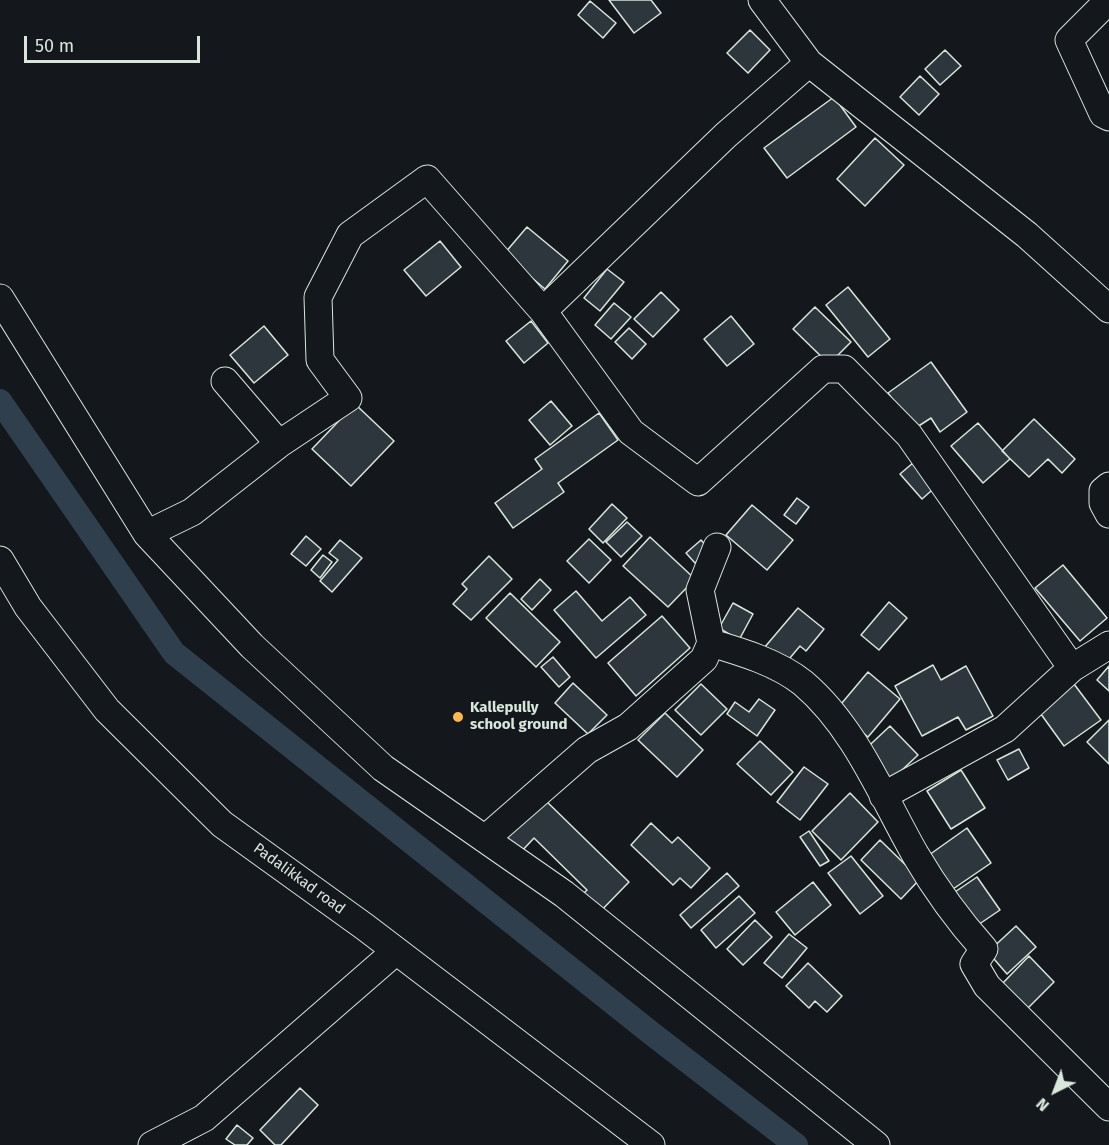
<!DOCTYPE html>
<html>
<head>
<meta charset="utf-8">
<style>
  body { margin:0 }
  #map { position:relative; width:1109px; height:1145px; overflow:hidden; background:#14181c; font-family:"Fira Sans",sans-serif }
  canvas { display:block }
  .north { position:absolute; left:1025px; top:1061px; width:60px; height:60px; -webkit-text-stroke:4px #14181c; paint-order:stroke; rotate:222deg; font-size:16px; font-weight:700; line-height:24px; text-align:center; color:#d8e6dc }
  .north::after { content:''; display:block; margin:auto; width:21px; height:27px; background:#d8e6dc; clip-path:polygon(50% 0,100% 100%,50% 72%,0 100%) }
  .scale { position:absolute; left:24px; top:36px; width:176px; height:27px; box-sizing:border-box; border:3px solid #d8e6dc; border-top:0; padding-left:8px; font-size:18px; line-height:21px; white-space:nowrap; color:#d8e6dc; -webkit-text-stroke:4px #14181c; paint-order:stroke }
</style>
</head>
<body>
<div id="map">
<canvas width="1109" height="1145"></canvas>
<div class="north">N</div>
<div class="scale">50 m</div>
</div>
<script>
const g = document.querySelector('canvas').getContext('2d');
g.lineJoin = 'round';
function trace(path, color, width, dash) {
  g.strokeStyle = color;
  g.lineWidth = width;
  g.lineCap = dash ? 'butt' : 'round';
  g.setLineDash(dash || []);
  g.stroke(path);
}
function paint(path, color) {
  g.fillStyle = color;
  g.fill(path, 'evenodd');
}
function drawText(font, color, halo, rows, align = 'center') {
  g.font = font + ' "Fira Sans",sans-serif';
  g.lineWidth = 4.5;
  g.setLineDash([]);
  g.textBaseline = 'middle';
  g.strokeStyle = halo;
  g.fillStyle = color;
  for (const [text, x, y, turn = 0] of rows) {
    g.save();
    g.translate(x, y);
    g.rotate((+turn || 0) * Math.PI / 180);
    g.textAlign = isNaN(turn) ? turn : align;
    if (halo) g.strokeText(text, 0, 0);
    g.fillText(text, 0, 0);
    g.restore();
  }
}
const canal = new Path2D(`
  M 0,401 L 174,653 L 651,1033 L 796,1145`);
const building = new Path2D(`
  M 609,0 L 651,0 L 661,13 L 634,33 Z
  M 590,1 L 616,23 L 603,38 L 578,15 Z
  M 750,30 L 770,50 L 748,73 L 727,53 Z
  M 945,50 L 961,66 L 940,85 L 925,69 Z
  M 920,76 L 939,94 L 919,115 L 900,97 Z
  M 834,97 L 856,127 L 787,178 L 764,148 Z
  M 875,138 L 904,165 L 865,206 L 837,179 Z
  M 527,227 L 568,261 L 545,289 L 504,254 Z
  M 440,241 L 461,267 L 426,296 L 404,270 Z
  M 607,269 L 624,282 L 600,311 L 584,298 Z
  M 848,287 L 890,339 L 868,357 L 826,305 Z
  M 661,292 L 679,310 L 653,337 L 634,319 Z
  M 614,303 L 631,317 L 611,339 L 595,325 Z
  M 815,307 L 851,342 L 829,364 L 793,329 Z
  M 731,316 L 754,344 L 727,366 L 704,339 Z
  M 531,321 L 548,343 L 524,363 L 506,341 Z
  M 264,326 L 288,355 L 254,383 L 230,355 Z
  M 629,328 L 646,344 L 632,359 L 615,342 Z
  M 931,362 L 967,412 L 940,432 L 931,418 L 914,429 L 888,393 Z
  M 551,401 L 572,426 L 550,445 L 529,420 Z
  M 355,404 L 394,441 L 351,486 L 312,449 Z
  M 599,413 L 618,440 L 558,483 L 564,492 L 513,528 L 495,503 L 542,469 L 535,459 Z
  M 1034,419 L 1075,459 L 1062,473 L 1048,459 L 1029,477 L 1002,451 Z
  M 978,423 L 1010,459 L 983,483 L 951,446 Z
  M 927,451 L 949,475 L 922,499 L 900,474 Z
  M 797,498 L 809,507 L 796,524 L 784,515 Z
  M 612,504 L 627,518 L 603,543 L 589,529 Z
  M 752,505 L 793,540 L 767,570 L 726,535 Z
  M 627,522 L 642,536 L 621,557 L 606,542 Z
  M 306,536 L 321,549 L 306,566 L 291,554 Z
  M 650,537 L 695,579 L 668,607 L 623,566 Z
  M 589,539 L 611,560 L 589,583 L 567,561 Z
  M 340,540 L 362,558 L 332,592 L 320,581 L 338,560 L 329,553 Z
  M 701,540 L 710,550 L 695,563 L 686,553 Z
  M 323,555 L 332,562 L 320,578 L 311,570 Z
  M 489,556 L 512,579 L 471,620 L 453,604 L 467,589 L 462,584 Z
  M 1063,565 L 1107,618 L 1080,641 L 1035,588 Z
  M 540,579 L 551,590 L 532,610 L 521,599 Z
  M 576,591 L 602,621 L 630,597 L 646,615 L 596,658 L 554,610 Z
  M 510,593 L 560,642 L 536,667 L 486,618 Z
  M 889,602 L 907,618 L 879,650 L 861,635 Z
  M 733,603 L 753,614 L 739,640 L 719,628 Z
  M 798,608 L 824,629 L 806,651 L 800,646 L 784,665 L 764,648 Z
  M 662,616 L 690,648 L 636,696 L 608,663 Z
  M 553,657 L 570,677 L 559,687 L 541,667 Z
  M 933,665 L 941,680 L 966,666 L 993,716 L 966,730 L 958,717 L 922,736 L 895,686 Z
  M 1109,666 L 1109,691 L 1097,680 Z
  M 868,672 L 900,699 L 868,737 L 836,710 Z
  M 573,683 L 607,715 L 588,734 L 555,703 Z
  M 701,684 L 727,709 L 701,735 L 675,710 Z
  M 1074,684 L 1101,720 L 1064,746 L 1038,710 Z
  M 759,699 L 775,710 L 757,736 L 727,714 L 735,702 L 749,712 Z
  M 665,713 L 703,750 L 677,777 L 638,740 Z
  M 1109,720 L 1109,764 L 1087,742 Z
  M 890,726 L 918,755 L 885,786 L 857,757 Z
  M 760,741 L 793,772 L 771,795 L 737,764 Z
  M 1019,749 L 1029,768 L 1008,780 L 997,760 Z
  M 804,767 L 828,784 L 800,820 L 777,802 Z
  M 961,770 L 985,808 L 951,829 L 927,791 Z
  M 850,793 L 878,822 L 841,860 L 812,831 Z
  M 543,798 L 629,882 L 593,919 L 575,902 L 587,890 L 534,838 L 520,853 L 504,838 Z
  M 651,823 L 672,843 L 678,837 L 710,868 L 691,888 L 680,878 L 673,885 L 631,845 Z
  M 967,828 L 991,863 L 953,889 L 929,855 Z
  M 809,831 L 829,861 L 820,866 L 800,837 Z
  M 880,840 L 920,879 L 901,899 L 861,860 Z
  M 851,856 L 883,896 L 860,914 L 828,873 Z
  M 727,873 L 739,886 L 691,928 L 680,915 Z
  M 977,877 L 1000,910 L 969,931 L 946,898 Z
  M 813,882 L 831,905 L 795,935 L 776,912 Z
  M 739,896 L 755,913 L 716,948 L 701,930 Z
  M 755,920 L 772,937 L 743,965 L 727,949 Z
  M 1016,926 L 1036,947 L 1007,974 L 988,952 Z
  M 789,934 L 807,948 L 782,978 L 764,963 Z
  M 1029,956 L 1054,982 L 1026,1010 L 1001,985 Z
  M 808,963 L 842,996 L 827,1012 L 815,1001 L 809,1008 L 786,986 Z
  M 300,1088 L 318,1105 L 281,1145 L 275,1145 L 260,1130 Z
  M 237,1125 L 253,1138 L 247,1145 L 235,1145 L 226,1139 Z`);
const minor = new Path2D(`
  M 1109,0 L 1069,40 L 1103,114 L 1109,117
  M 809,63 L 1027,235 L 1109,309
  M 0,298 L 147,534 L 252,646 L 383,768 L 564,894 L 876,1145
  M 543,311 L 631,432 L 698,482 L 823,369 L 844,369 L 909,435 L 1072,668
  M 225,381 L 279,444
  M 1109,486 L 1103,491 L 1103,503 L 1109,514
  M 147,534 L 192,512 L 279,444 L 348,398 L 320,360 L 318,297 L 350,235 L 427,179 L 543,311 L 726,135 L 809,63 L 762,0
  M 0,560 L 28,607 L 107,710 L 222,824 L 365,927 L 651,1145
  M 711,643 L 700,590 L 717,547
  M 883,796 L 1005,729 L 1072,668 L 1109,645
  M 485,839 L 587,750 L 628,727 L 704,659 L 711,643 C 742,652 778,663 803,683 C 855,727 882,796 915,854 C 935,888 957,919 984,949 L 974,964 L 987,986 L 1109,1107
  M 152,1145 L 204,1118 L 396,951`);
const markers = [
  [458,717,6,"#ffb74d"]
];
const poiNames = [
  ["Kallepully",470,708],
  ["school ground",470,725]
];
const streetNames = [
  ["Padalikkad road",299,879,36]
];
trace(canal, '#2f3f4d', 24);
paint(building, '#2c363c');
trace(building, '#d8e6dc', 1.5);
trace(minor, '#d8e6dc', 29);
trace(minor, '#14181c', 27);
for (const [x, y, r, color] of markers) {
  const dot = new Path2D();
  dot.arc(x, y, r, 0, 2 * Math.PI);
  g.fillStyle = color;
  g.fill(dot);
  trace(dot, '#14181c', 2);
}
drawText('bold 15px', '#d8e6dc', '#14181c', poiNames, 'left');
drawText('15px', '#d8e6dc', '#14181c', streetNames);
</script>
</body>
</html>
